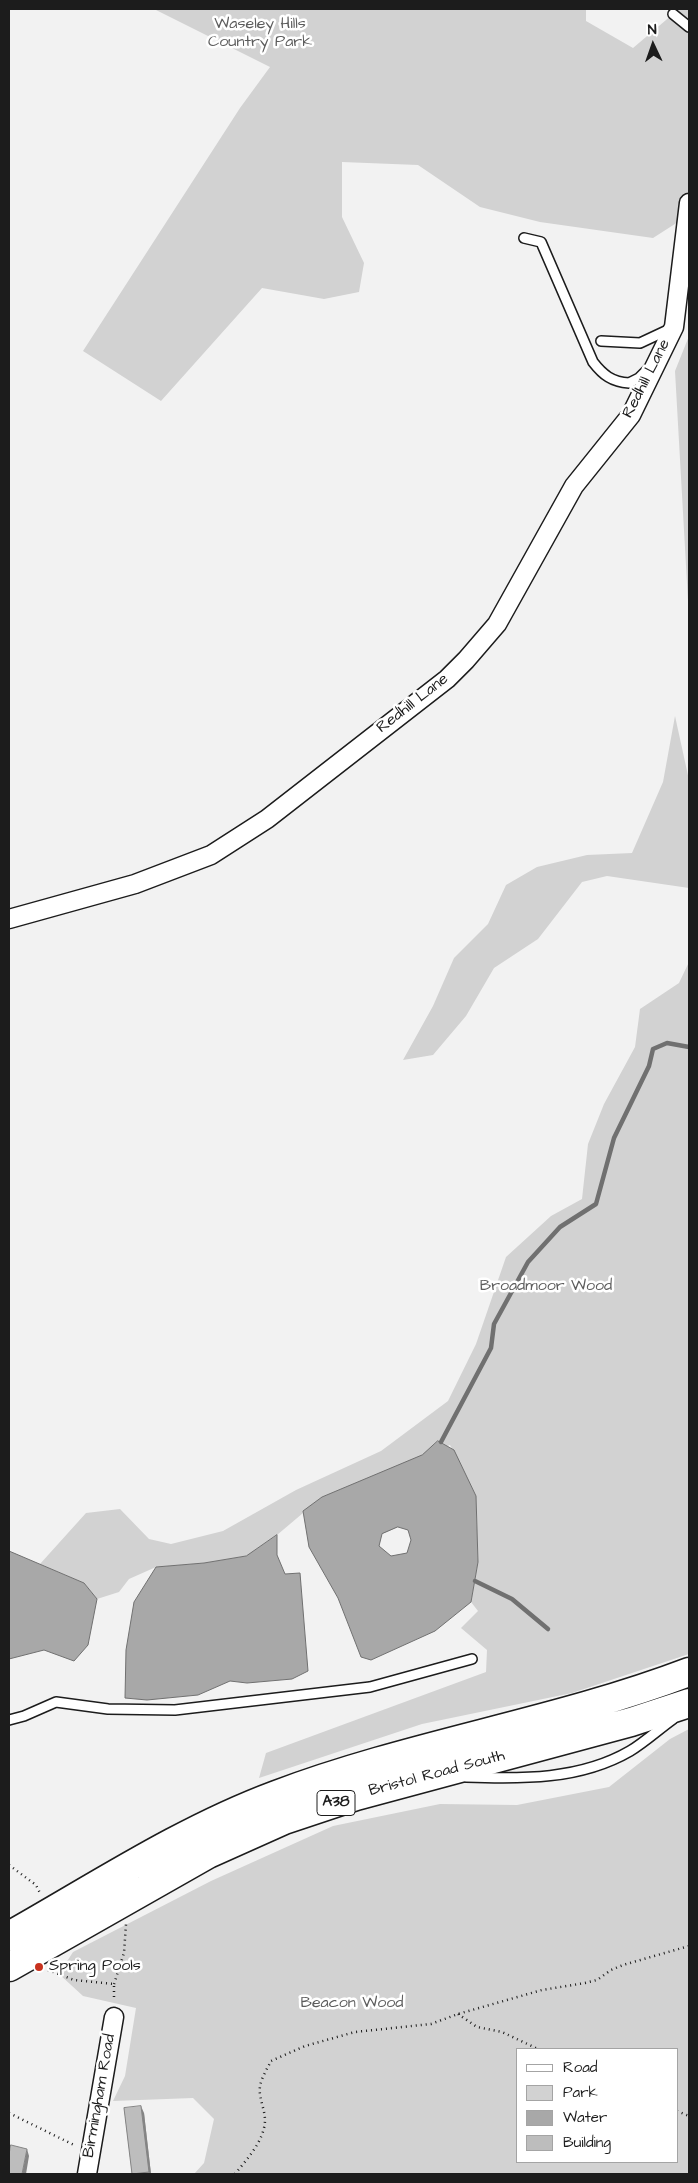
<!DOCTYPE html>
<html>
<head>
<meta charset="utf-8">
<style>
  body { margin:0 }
  #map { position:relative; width:698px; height:2183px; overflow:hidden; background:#f2f2f2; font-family:"Architects Daughter",sans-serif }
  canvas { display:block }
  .frame { position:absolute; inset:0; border:10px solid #1c1c1c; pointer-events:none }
  .legend { position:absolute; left:516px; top:2048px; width:162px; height:115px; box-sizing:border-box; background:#fff; border:1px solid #a4a4a4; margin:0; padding:6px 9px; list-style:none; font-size:15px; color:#1c1c1c }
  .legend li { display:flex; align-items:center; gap:10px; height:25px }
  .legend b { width:25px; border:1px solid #a4a4a4 }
  .north { position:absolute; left:628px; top:20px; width:50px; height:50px; -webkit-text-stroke:4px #fff; paint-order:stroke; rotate:357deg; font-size:14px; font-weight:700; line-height:20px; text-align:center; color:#1c1c1c }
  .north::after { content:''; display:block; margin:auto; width:18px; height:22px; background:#1c1c1c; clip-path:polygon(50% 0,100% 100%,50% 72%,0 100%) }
</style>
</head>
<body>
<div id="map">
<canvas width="698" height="2183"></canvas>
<div class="frame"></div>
<ul class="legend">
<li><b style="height:6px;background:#fff"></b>Road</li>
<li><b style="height:14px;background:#d2d2d2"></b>Park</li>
<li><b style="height:14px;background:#a8a8a8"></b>Water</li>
<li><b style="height:14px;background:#bdbdbd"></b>Building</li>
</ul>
<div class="north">N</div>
</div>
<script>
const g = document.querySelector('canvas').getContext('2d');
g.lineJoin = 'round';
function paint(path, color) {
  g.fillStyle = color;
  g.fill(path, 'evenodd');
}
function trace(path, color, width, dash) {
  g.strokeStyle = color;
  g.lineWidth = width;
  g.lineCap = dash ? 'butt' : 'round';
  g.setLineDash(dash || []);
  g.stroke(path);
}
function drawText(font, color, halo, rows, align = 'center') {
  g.font = font + ' "Architects Daughter",sans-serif';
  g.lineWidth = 5;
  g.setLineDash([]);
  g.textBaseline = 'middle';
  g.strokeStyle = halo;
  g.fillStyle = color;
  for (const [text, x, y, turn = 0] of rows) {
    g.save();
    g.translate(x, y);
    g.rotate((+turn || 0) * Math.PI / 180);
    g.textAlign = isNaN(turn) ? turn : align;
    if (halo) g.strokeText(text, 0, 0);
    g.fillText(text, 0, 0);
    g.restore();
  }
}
const green = new Path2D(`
  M 154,9 L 586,9 L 586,21 L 633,48 L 679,9 L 689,9 L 689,215 L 653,238 L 540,222 L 480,207 L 418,165 L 342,162 L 342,217 L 364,263 L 359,292 L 324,299 L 262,288 L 161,401 L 83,351 L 240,108 L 270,67 Z
  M 689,336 L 689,600 L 688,601 L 675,371 Z
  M 675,716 L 689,780 L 689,888 L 607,876 L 582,882 L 538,939 L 494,968 L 466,1016 L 433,1055 L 403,1060 L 433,1006 L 454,958 L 488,924 L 506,885 L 537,867 L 587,855 L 632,853 L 663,782 Z
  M 689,962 L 689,1654 L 572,1693 L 422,1724 L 259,1778 L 266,1753 L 486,1672 L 487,1650 L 461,1628 L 478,1611 L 471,1602 L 478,1562 L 476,1496 L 450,1445 L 322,1497 L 277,1535 L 246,1556 L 204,1563 L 156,1567 L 129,1579 L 119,1592 L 97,1599 L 84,1583 L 40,1564 L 86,1513 L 120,1509 L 149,1539 L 171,1544 L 223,1531 L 296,1490 L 381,1451 L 448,1401 L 476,1344 L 506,1257 L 551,1216 L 582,1199 L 588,1144 L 604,1104 L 635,1047 L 640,1009 L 679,983 Z
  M 689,1729 L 689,2174 L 194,2174 L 204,2163 L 214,2119 L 193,2098 L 113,2101 L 125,2076 L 136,2008 L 83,1996 L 59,1974 L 73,1952 L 211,1881 L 333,1826 L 440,1804 L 517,1805 L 609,1787 L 670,1739 ZM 517,2049 L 677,2049 L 677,2162 L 517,2162 Z`);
const water = new Path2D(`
  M 438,1441 L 454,1450 L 476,1496 L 478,1562 L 471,1602 L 435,1631 L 371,1660 L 361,1657 L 338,1598 L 309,1547 L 303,1511 L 322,1497 L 422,1455 ZM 398,1527 L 408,1530 L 411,1540 L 407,1553 L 391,1556 L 379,1546 L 382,1534 Z
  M 277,1535 L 277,1555 L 285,1574 L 300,1573 L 308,1671 L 292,1679 L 247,1683 L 230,1681 L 198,1695 L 147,1700 L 125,1698 L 126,1650 L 134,1602 L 156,1567 L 204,1563 L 246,1556 Z
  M 9,1551 L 84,1583 L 97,1599 L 88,1645 L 74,1661 L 44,1650 L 9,1659 Z`);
const stream = new Path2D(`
  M 441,1442 L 491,1348 L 494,1324 L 528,1262 L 560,1227 L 596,1204 L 614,1138 L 649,1066 L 653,1049 L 667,1043 L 689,1047
  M 475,1581 L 512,1599 L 548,1629`);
const path = new Path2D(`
  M 9,1865 L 36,1885 L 40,1893
  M 48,1970 L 74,1980 L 114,1984 L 114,2000
  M 114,1984 L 124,1953 L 126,1924
  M 458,2014 L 477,2027 L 502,2032 L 538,2049
  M 677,2111 L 689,2116
  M 9,2113 L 76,2146
  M 235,2174 C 247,2159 264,2141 265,2121 C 265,2111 261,2103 260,2094 C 258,2083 266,2071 271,2061 L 305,2046 L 355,2032 L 431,2024 L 458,2014 L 542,1990 L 585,1983 L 597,1980 L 611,1970 L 623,1965 L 689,1946`);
const service = new Path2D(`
  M 673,14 L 689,27
  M 524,238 L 541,242 L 593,362 C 603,375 612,382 629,383 L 639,378 L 648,369
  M 601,341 L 640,343 L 672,328
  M 9,1720 L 24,1716 L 56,1702 L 108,1709 L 175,1710 L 370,1687 L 472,1659
  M 466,1777 C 522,1779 580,1780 630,1751 C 645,1742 659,1729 673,1719`);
const minor = new Path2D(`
  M 9,919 L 135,884 L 211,855 L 267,819 L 447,679 L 466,660 L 497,624 L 574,486 L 631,415 L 674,327 L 689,203
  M 87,2174 L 114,2017`);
const trunk = new Path2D(`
  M 9,1936 C 96,1887 182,1830 276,1795 C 411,1744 555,1723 689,1672
  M 9,1967 L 208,1854 L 284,1820 L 356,1796 L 631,1722 L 689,1703`);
const wall = new Path2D(`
  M 124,2108 L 144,2113 L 151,2174 L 132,2174 Z`);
const shadedWall = new Path2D(`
  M 141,2106 L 144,2113 L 151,2174 L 150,2174 L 149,2172 Z
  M 27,2149 L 29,2156 L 26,2174 L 22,2174 Z`);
const building = new Path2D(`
  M 141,2106 L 149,2172 L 132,2174 L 124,2108 Z
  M 11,2145 L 27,2149 L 22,2174 L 9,2174 L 9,2155 Z`);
const markers = [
  [39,1967,5,"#c8321e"]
];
const shields = [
  [336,1803,38]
];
const shieldNames = [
  ["A38",336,1803]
];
const parkNames = [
  ["Waseley Hills",260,25],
  ["Country Park",260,43],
  ["Broadmoor Wood",546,1287],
  ["Beacon Wood",352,2004]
];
const streetNames = [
  ["Redhill Lane",647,379,-63],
  ["Redhill Lane",413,704,-38],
  ["Bristol Road South",437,1774,-15],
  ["Birmingham Road",100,2096,-80]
];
const poiNames = [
  ["Spring Pools",49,1967]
];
paint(green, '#d2d2d2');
paint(water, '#a8a8a8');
trace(water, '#707070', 1);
trace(stream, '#707070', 4.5);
trace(service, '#1c1c1c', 12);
trace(minor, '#1c1c1c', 21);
trace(trunk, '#1c1c1c', 31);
trace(path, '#1c1c1c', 2.5, [1, 4]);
trace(service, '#fff', 9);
trace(minor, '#fff', 18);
trace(trunk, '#fff', 28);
paint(wall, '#a3a3a3');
paint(shadedWall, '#848484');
paint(building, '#bdbdbd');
trace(building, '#848484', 1);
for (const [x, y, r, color] of markers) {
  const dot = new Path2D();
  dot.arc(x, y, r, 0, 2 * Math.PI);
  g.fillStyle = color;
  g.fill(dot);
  trace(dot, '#fff', 2);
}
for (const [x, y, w] of shields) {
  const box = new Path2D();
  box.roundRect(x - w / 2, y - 12.5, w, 25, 4);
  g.fillStyle = '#fff';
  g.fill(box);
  trace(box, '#1c1c1c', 1);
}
drawText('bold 15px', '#1c1c1c', null, shieldNames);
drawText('16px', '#5c5c5c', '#fff', parkNames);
drawText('16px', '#1c1c1c', '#fff', streetNames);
drawText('16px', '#1c1c1c', '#fff', poiNames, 'left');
</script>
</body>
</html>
